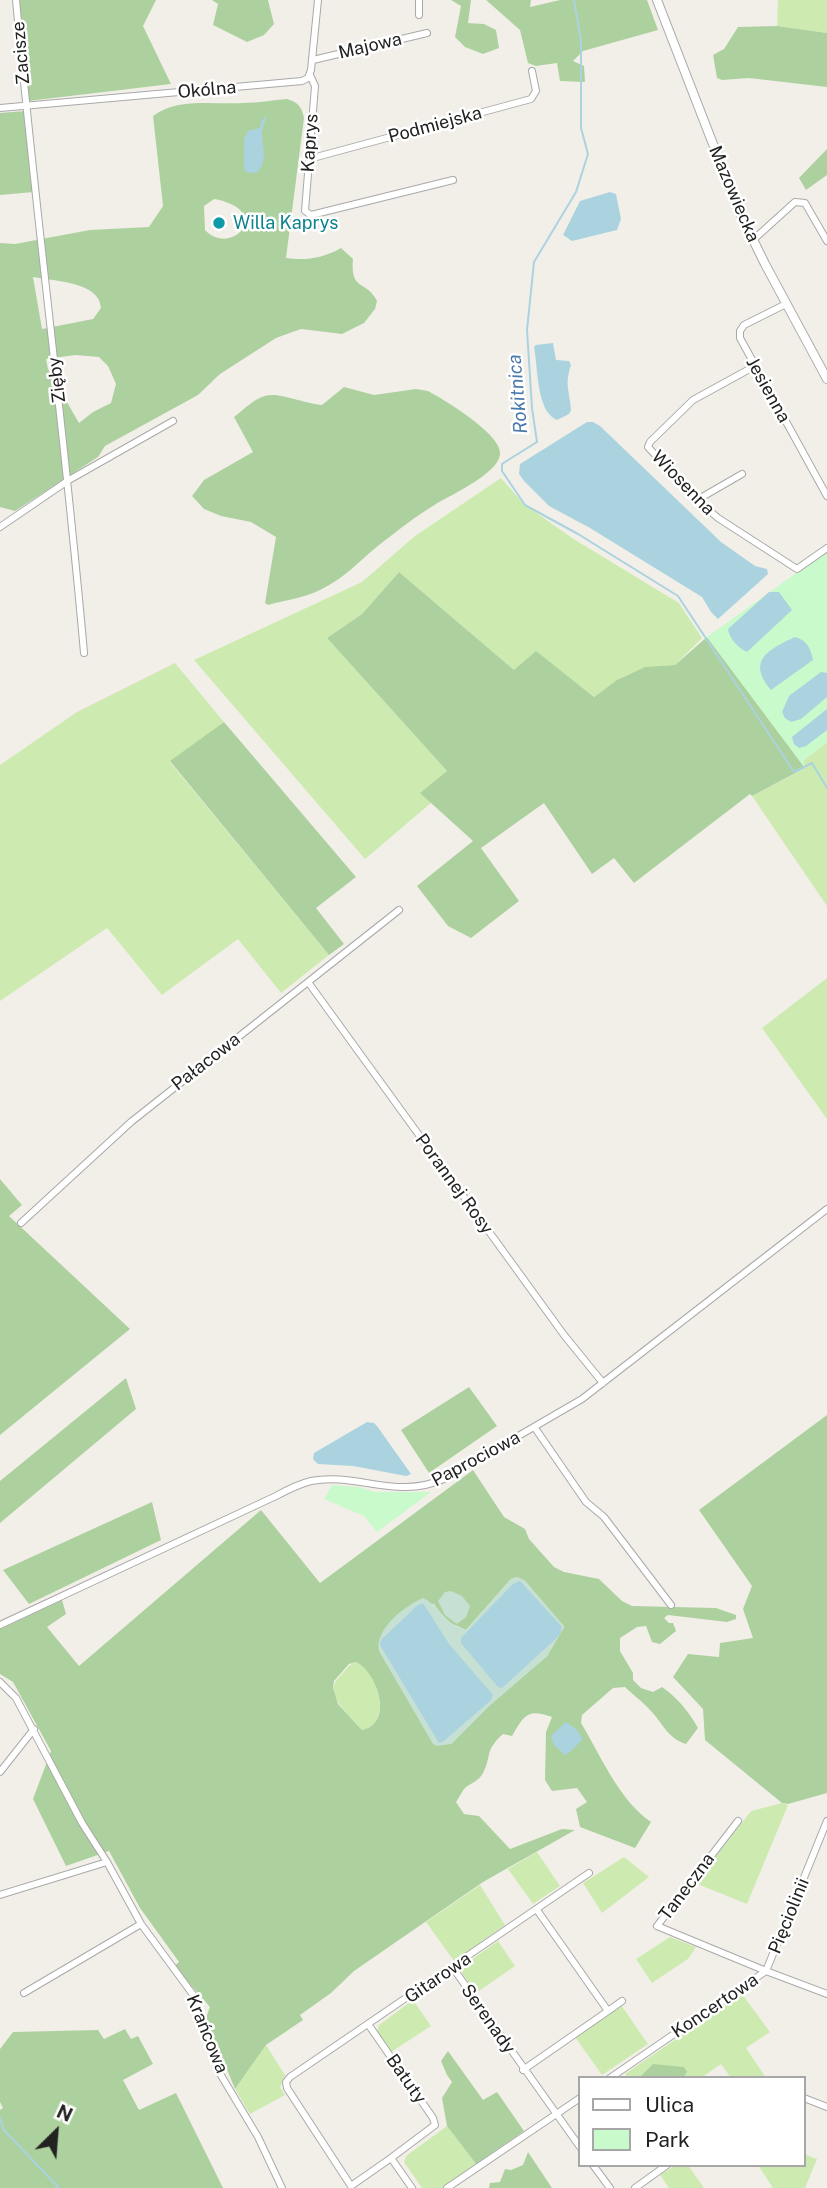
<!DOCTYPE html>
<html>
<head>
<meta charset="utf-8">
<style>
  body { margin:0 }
  #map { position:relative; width:827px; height:2188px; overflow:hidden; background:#f2efe9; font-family:"Public Sans",sans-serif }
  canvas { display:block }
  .legend { position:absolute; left:578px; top:2076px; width:228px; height:91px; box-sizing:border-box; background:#fff; border:2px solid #a7a7a7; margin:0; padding:9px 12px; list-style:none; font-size:21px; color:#222 }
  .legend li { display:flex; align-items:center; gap:14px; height:35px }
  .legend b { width:35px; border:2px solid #a7a7a7 }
  .north { position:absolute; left:21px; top:2097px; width:70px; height:70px; -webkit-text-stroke:5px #fff; paint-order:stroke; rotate:25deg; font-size:19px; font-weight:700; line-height:28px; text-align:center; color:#222 }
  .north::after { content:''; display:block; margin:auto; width:24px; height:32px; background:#222; clip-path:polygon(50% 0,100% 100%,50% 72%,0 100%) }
</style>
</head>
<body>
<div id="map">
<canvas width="827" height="2188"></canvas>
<ul class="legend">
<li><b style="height:9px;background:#fff"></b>Ulica</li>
<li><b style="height:19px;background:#c8facc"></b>Park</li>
</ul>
<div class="north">N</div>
</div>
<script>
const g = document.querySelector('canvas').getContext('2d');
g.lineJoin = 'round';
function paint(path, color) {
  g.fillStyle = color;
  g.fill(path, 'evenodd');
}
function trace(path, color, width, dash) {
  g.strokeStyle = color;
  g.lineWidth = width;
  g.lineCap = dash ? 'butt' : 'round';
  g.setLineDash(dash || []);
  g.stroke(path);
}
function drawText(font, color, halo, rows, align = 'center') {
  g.font = font + ' "Public Sans",sans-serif';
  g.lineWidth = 5;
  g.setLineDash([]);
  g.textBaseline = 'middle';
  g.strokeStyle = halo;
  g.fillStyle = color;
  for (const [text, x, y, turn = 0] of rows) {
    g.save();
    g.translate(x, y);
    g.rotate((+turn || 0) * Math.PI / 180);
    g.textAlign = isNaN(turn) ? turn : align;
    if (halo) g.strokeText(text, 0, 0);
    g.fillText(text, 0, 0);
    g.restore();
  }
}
const grass = new Path2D(`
  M 778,0 L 827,0 L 827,33 L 777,26 Z
  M 501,478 L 524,504 L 572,538 L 679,603 L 702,638 L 675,665 C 636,667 625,674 594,697 L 536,652 L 515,671 L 399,572 L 362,614 L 327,638 L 447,771 L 421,793 L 431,803 L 365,859 L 194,660 L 362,582 L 415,536 Z
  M 175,663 L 224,722 L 170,762 L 329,955 L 281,993 L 238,939 L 162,995 L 107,928 L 0,1001 L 0,765 L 77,712 Z
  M 827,742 L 827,906 L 752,796 L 804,769 L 804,760 Z
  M 827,978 L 827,1119 L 762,1028 Z
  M 356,1662 C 378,1672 394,1723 362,1730 C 352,1716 320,1694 340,1676 C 346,1670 348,1665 356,1662 Z
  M 782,1803 L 788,1805 L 747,1904 L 695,1883 L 751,1811 Z
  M 537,1852 L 560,1886 L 533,1904 L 508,1869 Z
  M 624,1857 L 649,1877 L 602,1913 L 583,1883 Z
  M 480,1885 L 505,1925 L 454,1961 L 426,1922 Z
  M 670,1937 L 696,1947 L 688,1959 L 652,1983 L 636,1959 Z
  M 498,1941 L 515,1966 L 476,1993 L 462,1973 L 464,1965 Z
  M 742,1994 L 770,2032 L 746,2048 L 766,2078 L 731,2078 L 721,2064 L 701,2078 L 628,2078 L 625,2074 Z
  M 413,2000 L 431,2026 L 391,2052 L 377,2031 L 379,2025 Z
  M 621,2005 L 648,2044 L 602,2075 L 575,2037 Z
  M 266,2045 L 285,2075 L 280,2087 L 285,2095 L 250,2114 L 235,2089 Z
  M 447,2126 L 476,2164 L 442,2188 L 422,2188 L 404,2162 L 406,2156 Z
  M 804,2154 L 817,2159 L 805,2188 L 773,2188 L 758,2165 L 804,2165 Z
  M 676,2165 L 688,2165 L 704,2188 L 669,2188 L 660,2175 Z`);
const forest = new Path2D(`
  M 18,0 L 156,0 L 143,26 L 171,84 L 28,101 Z
  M 212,0 L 268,0 L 274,24 L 264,35 L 247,42 L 213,25 L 218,4 Z
  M 451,0 L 471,0 L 468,23 L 484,24 L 496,30 L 499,48 L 483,54 L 465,47 L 455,37 L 461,6 Z
  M 486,0 L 531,0 L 530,7 L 560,0 L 647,0 L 658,30 L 583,51 L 573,61 L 584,66 L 585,82 L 560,81 L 557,63 L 536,66 L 528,63 L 520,30 Z
  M 777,26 L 827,33 L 827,87 L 749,78 L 722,80 L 717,78 L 713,55 L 724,49 L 738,27 Z
  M 287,99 C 298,102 302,107 304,118 L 286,258 C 306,261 323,258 341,248 L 353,259 C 350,292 366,279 377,301 L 375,309 L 364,323 L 342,334 L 301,329 L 276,338 L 220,374 L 198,395 L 105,446 L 98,457 L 15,511 L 0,507 L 0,243 L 15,244 L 90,230 L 149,227 L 163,206 L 153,116 C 178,97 213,105 243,103 C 258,103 273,100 287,99 ZM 214,199 C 275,210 232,258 205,230 L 204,206 ZM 33,277 C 54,281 100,282 101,308 L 93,319 L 42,329 ZM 75,355 L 99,357 L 108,366 L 116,384 L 111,403 L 93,412 L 79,423 L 48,369 L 46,359 Z
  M 25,111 L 34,192 L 0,195 L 0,113 Z
  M 827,149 L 827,175 L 806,190 L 799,178 Z
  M 344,387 L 374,395 L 416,389 L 428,391 C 445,400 499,433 500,452 C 502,472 451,495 436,504 C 416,516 397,531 379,545 C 358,562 345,578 320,590 C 304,598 285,600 268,605 L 265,603 L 276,537 L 251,522 L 221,516 L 204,509 L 192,496 L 204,480 L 253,452 L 234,417 C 245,409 257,395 272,395 C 282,394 308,404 322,405 Z
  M 399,572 L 514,670 L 536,651 L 594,697 L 617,680 L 645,667 L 675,665 L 707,637 L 805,768 L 752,796 L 750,794 L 634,883 L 614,858 L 592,874 L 544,803 L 481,848 L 519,901 L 471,938 L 448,926 L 417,886 L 473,841 L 420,793 L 447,771 L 327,638 L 362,614 Z
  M 224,722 L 356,877 L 316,908 L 344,944 L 329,955 L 170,761 Z
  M 0,1179 L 22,1205 L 9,1216 L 130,1329 L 0,1435 Z
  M 126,1378 L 136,1409 L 0,1523 L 0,1481 Z
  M 469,1387 L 497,1426 L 429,1473 L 401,1430 Z
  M 827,1415 L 827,1793 L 788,1804 L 782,1803 L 705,1740 L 703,1709 L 673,1677 L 688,1654 L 719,1657 L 720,1643 L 753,1638 L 743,1609 L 752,1586 L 699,1510 Z
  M 473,1470 L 504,1517 L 525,1529 L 529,1539 L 554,1567 L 564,1572 L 599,1579 L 622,1601 L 632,1606 L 716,1608 L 736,1615 L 736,1619 L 727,1622 L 668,1615 L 664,1618 L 669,1623 L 673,1623 L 676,1631 L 660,1644 L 652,1642 L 646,1626 L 637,1627 L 620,1638 L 620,1651 L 633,1673 L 633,1680 L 641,1688 L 653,1692 L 662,1687 C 677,1697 689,1712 698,1728 L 686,1744 C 667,1738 663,1723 650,1710 C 643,1702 633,1695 625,1687 L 613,1688 L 582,1715 L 581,1723 C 601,1756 619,1800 651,1822 L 635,1848 L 580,1827 L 576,1809 L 587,1802 L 577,1788 L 552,1791 L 545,1780 L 546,1732 L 552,1717 C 528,1708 524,1715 512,1736 L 503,1734 C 484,1751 492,1756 483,1773 C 478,1782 472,1782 465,1788 C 462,1791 459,1798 456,1802 L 464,1814 L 479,1816 L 510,1849 L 562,1829 L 575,1830 L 483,1882 L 354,1971 L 331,1993 L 300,2015 L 303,2020 L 266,2045 L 235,2089 L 206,2018 L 210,2007 L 174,1966 L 179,1962 L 140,1908 L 109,1851 L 66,1866 L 33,1799 L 51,1751 L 13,1682 L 0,1674 L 0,1629 L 62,1600 L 66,1614 L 47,1627 L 79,1666 L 261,1510 L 320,1583 ZM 517,1577 L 525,1581 L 564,1627 L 547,1656 L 490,1705 L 451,1744 L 433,1603 L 446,1621 L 466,1630 L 511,1579 ZM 356,1662 C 377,1672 395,1723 362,1730 L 338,1704 L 333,1688 L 334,1681 L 349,1664 Z
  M 152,1502 L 161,1540 L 29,1604 L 3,1570 Z
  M 125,2029 L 131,2039 L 138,2036 L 153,2064 L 123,2080 L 139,2110 L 176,2093 L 223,2188 L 0,2188 L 0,2110 L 3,2108 L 0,2102 L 0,2049 L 13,2032 L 98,2030 L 104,2039 Z
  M 448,2051 L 483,2100 L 497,2092 L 524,2131 L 476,2164 L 447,2126 L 442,2098 L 452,2082 L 447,2075 L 441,2061 Z
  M 653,2064 L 684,2067 L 687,2072 L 683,2078 L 639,2078 Z
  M 528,2152 L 552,2188 L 489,2188 L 490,2183 L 500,2182 L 505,2169 L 511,2170 L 523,2165 Z`);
const wetland = new Path2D(`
  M 517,1577 L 525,1581 L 564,1626 L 547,1656 L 490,1705 L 451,1744 L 437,1746 L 433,1744 L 379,1651 C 374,1629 406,1605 423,1598 C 442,1607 442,1623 466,1630 L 511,1579 Z
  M 451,1591 L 462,1596 L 470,1606 L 466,1617 L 457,1624 L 445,1615 L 438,1601 L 445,1592 Z`);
const park = new Path2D(`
  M 827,551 L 827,742 L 804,760 L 805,768 L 707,637 Z
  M 332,1485 L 358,1487 L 375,1492 L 431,1492 L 377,1532 L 364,1516 L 324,1499 Z`);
const water = new Path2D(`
  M 267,116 C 266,121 262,128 262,133 C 262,148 269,162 256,173 L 246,172 L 244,169 L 244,139 L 248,131 L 260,128 L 262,120 Z
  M 610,192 L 616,194 L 621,219 L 617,230 L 572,241 L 563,235 L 580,201 Z
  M 553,343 L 556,360 L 569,361 L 571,365 C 564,385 570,391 571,410 L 569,414 L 557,420 C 536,412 538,366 534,347 L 536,345 Z
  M 587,422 L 593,422 L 600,426 L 721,542 L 755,566 L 767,569 L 768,574 L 718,619 L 711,612 L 702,597 L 590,528 L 549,506 L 524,481 L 519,474 L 520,464 Z
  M 769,592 L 779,592 L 792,610 L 747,652 C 738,648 729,638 728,629 Z
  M 795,637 C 807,640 811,649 813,660 L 771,690 C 747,661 767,650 795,637 Z
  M 821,672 L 827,673 L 827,697 L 801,719 L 791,722 L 785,718 L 782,712 L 789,696 Z
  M 827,709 L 827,730 L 806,746 L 799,748 L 794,744 L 792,737 Z
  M 367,1422 L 374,1423 L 377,1426 L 411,1474 L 406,1476 L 353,1466 L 318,1464 L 313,1459 L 314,1453 Z
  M 520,1581 L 562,1627 L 560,1635 L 502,1688 L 498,1687 L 461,1643 L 461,1638 L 513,1584 Z
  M 423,1603 L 449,1644 L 493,1695 L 491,1700 L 444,1741 L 439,1743 L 380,1645 L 381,1640 L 418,1605 Z
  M 566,1722 L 576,1729 L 583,1739 L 570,1752 L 565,1755 L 554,1745 L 551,1736 Z`);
const stream = new Path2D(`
  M 574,0 L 581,40 L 581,128 L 588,154 L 576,192 L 534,262 L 527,330 L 532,408 L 537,442 L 505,462 L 502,464 L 502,471 L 525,505 L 578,534 L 678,596 L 794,772 L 812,763 L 827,788
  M 0,2118 L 4,2130 L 59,2188`);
const minor = new Path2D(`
  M 16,0 C 36,218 65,435 84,653
  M 419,0 L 419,15
  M 313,60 L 427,33
  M 310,75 L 315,86 L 305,211 L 311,215 L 453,180
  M 0,108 L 302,81 L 308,78 L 311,70 L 318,0
  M 309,159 L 531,99 L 536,91 L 532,71
  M 753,240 L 795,202 L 805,203 L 827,241
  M 786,304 L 744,325 L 740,331 L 740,338 L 827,496
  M 755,366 L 693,400 L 650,442 L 648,447 L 697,500 L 718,518 L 797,569 L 827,548
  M 697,500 L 742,474
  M 0,527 L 69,480 L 173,421
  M 308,982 L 564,1335 L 603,1383
  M 21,1223 L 131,1122 L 399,910
  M 535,1428 L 586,1502 L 604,1517 L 671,1605
  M 0,1625 L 276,1496 C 287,1490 299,1484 311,1481 C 358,1472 396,1501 446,1478 L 582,1399 L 827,1209
  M 0,1682 L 16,1698 L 82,1823 L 107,1862 L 141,1924 L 194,1996 L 219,2072 L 258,2137 L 282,2188
  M 0,1772 L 34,1729
  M 738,1821 L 657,1926 L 766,1971 L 827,1821
  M 0,1895 L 107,1862
  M 453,1968 L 580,2147
  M 24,1993 L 141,1924
  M 608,2011 L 622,2001
  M 368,2024 L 433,2118 L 435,2125 L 391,2158
  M 523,2070 L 608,2011 L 537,1910
  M 610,2078 L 766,1971 L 827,1994
  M 804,2098 L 827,2107
  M 593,2165 L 610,2188
  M 412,2188 L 391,2158 L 351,2186 L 287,2088 L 286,2082 L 290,2077 L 589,1873
  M 447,2188 L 580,2098
  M 635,2188 L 667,2165`);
const tertiary = new Path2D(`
  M 657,0 L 739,211 L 765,264 L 827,379`);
const markers = [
  [219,223,7,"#0f9aa8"]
];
const streetNames = [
  ["Majowa",370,46,-13],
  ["Zacisze",21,53,-95],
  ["Okólna",207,90,-5],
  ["Podmiejska",435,125,-15],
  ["Kaprys",310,143,-86],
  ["Mazowiecka",734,194,67],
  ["Zięby",57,380,-97],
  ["Jesienna",768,390,61],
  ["Wiosenna",683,483,46],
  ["Pałacowa",206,1062,-38],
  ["Porannej Rosy",454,1184,54],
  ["Paprociowa",476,1459,-28],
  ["Taneczna",687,1887,-53],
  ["Pięciolinii",789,1916,-68],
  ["Gitarowa",438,1978,-34],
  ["Koncertowa",715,2006,-34],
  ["Serenady",488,2019,55],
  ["Krańcowa",207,2034,68],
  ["Batuty",406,2079,55]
];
const cultureNames = [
  ["Willa Kaprys",233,223]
];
const waterNames = [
  ["Rokitnica",518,394,-95]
];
paint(grass, '#cdebb0');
paint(forest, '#add19e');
paint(wetland, '#c6e0d4');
paint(park, '#c8facc');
paint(water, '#aad3df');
trace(stream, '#aad3df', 2);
trace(minor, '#a9a9a9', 8);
trace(tertiary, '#a9a9a9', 10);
trace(minor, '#fff', 6);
trace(tertiary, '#fff', 8);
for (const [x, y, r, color] of markers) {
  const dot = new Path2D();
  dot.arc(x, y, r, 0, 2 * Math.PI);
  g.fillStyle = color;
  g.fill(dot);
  trace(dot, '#fff', 2.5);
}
drawText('18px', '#222', '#fff', streetNames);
drawText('18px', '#0d838f', '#fff', cultureNames, 'left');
drawText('italic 19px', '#4a7aab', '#fff', waterNames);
</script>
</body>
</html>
